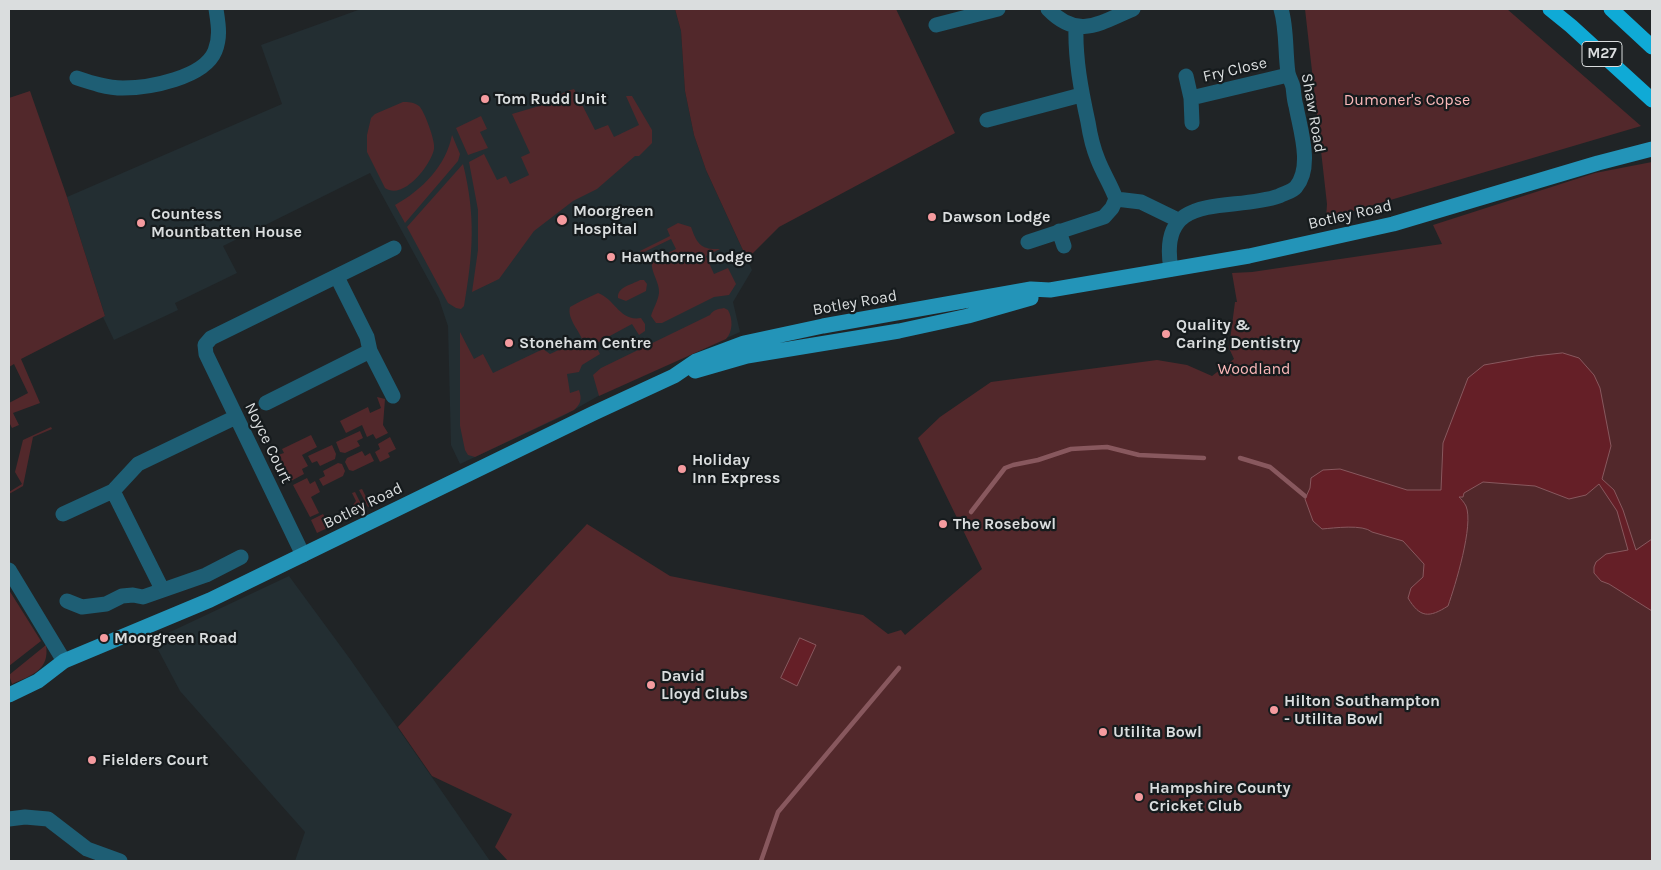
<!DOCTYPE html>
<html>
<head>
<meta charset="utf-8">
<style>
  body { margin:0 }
  #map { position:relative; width:1661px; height:870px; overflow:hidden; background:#202426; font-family:Karla,sans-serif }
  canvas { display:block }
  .frame { position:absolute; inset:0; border:10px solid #daddde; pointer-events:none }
</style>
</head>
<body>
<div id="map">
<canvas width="1661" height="870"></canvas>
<div class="frame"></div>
</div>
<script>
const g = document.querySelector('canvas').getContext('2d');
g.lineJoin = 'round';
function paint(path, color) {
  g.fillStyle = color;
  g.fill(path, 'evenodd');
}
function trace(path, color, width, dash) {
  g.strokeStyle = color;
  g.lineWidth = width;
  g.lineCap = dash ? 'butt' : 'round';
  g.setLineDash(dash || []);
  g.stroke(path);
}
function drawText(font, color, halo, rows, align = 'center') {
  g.font = font + ' Karla,sans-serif';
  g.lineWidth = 4.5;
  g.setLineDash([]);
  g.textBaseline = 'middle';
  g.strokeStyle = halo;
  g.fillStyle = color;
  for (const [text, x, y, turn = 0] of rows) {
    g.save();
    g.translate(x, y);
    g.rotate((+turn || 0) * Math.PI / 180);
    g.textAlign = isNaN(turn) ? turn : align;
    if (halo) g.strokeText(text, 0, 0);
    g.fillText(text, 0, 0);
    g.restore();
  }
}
const built = new Path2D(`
  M 361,9 L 675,9 L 681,31 L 685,91 L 694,135 L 706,170 L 752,270 L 733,302 L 740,332 L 600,395 L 563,416 L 460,464 L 451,445 L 448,326 L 439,299 L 370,173 L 223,246 L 237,273 L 175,303 L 178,310 L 114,340 L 103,317 L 105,316 L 67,197 L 282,104 L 261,45 Z
  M 289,576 L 350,659 L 490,861 L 295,861 L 305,832 L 180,691 L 153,640 Z`);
const green = new Path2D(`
  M 675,9 L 896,9 L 955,133 L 779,227 L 747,259 L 706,170 L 694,135 L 685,91 L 681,31 Z
  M 1305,9 L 1507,9 L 1641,126 L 1326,219 L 1327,204 Z
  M 574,89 L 595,130 L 608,125 L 614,137 L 639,125 L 626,96 L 632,96 L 652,130 L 652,143 L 639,156 L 635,156 L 597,189 L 573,201 L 534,231 L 499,279 L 472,292 L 478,250 L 478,210 L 469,162 L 484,154 L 497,180 L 506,176 L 510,184 L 529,175 L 521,157 L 530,153 L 512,114 L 539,106 L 567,91 Z
  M 30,91 L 67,197 L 105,316 L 21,359 L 40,403 L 13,413 L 19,425 L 12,428 L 9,422 L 9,403 L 28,393 L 14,364 L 9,367 L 9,98 Z
  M 403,102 C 408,102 414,102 419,106 C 424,110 436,142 434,149 C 431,165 403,201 385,188 L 367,152 L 367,135 L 371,118 L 375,114 Z
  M 481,116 L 487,129 L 480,132 L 488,148 L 468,155 L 456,128 Z
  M 452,135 L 460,154 L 458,161 L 405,223 L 395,205 C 422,190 446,166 452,135 Z
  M 1652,162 L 1652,861 L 508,861 L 495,847 L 512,814 L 432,776 L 398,727 L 587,524 L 670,576 L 863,615 L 888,634 L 901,630 L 905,635 L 982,569 L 918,438 L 940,417 L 991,382 L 1157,360 L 1187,365 L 1212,376 L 1234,359 L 1229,348 L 1235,302 L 1237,302 L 1232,273 L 1252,272 L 1442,244 L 1433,225 L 1595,173 Z
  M 463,164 C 476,216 473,254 464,306 L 461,309 L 456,308 L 448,303 L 407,227 Z
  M 678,223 L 691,227 C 697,244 701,250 720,249 L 706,256 L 714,274 L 728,268 L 736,284 L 729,295 L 714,297 L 662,323 L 656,323 L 651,316 C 653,309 658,301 659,293 C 660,282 650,272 652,261 L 676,249 L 671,239 L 642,253 L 640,251 L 670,236 L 667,229 Z
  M 640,280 L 644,280 L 647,284 L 646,291 L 626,301 L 618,298 C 617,287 631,285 640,280 Z
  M 598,293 C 615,299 620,322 641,318 L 645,324 L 645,331 L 639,335 L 632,324 L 595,344 L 600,354 L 582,365 L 579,372 L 567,374 L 570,393 L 579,390 C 582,399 581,404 574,410 L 475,457 L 468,455 L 465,450 L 460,426 L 460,332 L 474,359 L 483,354 L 493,373 L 543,349 L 550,354 L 582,339 C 578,329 567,318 570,307 L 581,301 Z
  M 724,308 L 728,310 C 733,319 733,332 726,339 L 599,396 L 593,375 L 601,368 L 710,315 C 713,310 718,309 724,308 Z
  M 377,397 L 385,399 L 383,425 L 388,433 L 376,439 L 373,434 L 367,437 L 362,425 L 346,433 L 340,421 L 368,407 L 370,413 L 381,408 Z
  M 51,427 L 52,429 L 33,437 L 23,486 L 9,494 L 9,492 L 22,484 L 15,472 L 23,440 Z
  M 360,431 L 363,438 L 357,441 L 360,446 L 345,453 L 340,452 L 336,442 Z
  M 311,435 L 317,447 L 302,455 L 308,466 L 302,469 L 304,474 L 291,481 L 278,455 L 284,453 L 282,449 Z
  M 390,437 L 396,449 L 388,453 L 390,457 L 380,462 L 375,452 L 380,449 L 378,444 Z
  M 332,445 L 336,454 L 335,459 L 320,466 L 317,461 L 312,463 L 308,456 Z
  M 362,451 L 365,456 L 370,453 L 374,461 L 353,471 L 349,470 L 345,462 L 347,458 Z
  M 338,463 L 342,464 L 345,471 L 343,476 L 323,486 L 319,479 L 325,476 L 323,471 Z
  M 307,478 L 310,484 L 315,481 L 320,492 L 311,497 L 319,513 L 310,517 L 293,485 Z
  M 362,489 L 366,497 L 370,496 L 373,500 L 383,495 L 385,499 L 368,507 L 359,490 Z
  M 355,492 L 364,510 L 317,533 L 311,520 L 323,514 L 328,523 L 346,517 L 345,515 L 355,510 L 353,505 L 356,501 L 352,493 Z
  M 9,590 L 41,641 L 9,666 Z
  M 46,645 C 50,670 32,675 12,684 L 9,675 Z`);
const water = new Path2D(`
  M 1563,353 L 1579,358 L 1594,375 L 1600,388 L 1611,446 L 1602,479 L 1614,490 L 1623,510 L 1636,550 L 1652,539 L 1652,611 L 1609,584 L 1601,581 L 1594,573 L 1594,567 L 1596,562 L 1606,554 L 1628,550 L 1617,511 L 1599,484 L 1586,495 L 1569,499 L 1535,486 L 1483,482 L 1464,493 L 1463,497 L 1459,497 C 1461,499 1464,502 1466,506 C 1474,525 1455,586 1448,606 C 1429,618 1420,618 1408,598 L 1411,588 L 1423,577 L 1424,564 L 1403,541 L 1372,532 C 1363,524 1334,528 1322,529 L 1313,521 L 1305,499 L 1310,488 L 1311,478 L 1323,470 L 1340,469 L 1407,490 L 1441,490 L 1443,443 L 1468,378 L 1484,365 L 1535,356 Z
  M 800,638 L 816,645 L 797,686 L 781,678 Z`);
const stream = new Path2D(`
  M 1240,458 L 1270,467 L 1305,496
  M 971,512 L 1005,468 L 1013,465 L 1038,460 L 1071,449 L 1088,448 L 1107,447 L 1139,455 L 1204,458
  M 761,861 L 778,812 L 899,668`);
const minor = new Path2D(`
  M 1048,9 C 1078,40 1100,23 1133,9
  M 936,25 L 998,9
  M 1076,26 C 1075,59 1081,90 1088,122 C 1090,135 1093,148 1098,160 C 1103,173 1111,185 1116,199
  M 1186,76 L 1191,98 L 1288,75
  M 77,78 C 92,83 107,88 123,88 C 149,88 204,78 215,51 C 221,36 218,23 216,9
  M 1191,98 L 1192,123
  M 987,120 L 1081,95
  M 1116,199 L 1141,202 L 1178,220
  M 1059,231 L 1064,246
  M 1028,242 L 1104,217 L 1112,208 L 1116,199
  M 1171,269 C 1157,189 1230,213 1279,196 C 1284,193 1292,192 1296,187 C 1313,167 1300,129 1296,106 C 1294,100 1294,94 1293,87 C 1292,82 1289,78 1288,73 C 1285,52 1287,29 1281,9
  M 337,277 L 367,337 L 370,351 L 393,396
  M 266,403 L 370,351
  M 113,491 L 162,589
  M 63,514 L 113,491 L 138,464 L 236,417
  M 303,555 L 206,354 L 205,345 L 211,338 L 394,248
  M 9,570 L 64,661
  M 67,601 L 82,607 L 106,604 L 122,596 L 133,595 L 143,597 L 206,575 L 241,557
  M 9,819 L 25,817 L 48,819 L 87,849 L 120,861`);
const major = new Path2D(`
  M 695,371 L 747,356 L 899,331 L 968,316 L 1031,298
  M 9,695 L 38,681 L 64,661 L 210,600 L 594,413 L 674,376 L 696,361 L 744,343 L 823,326 L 1031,289 L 1050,290 L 1249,256 L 1393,224 L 1598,163 L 1652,149`);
const highway = new Path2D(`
  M 1550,9 L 1571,26 L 1652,100
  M 1611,9 L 1652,47`);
const markers = [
  [485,99,5,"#f59b9f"],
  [932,217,5,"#f59b9f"],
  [562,220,6,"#f59b9f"],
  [141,223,5,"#f59b9f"],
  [611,257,5,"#f59b9f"],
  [1166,334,5,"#f59b9f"],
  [509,343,5,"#f59b9f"],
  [682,469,5,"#f59b9f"],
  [943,524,5,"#f59b9f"],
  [104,638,5,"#f59b9f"],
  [651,685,5,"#f59b9f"],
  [1274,710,5,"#f59b9f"],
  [1103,732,5,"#f59b9f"],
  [92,760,5,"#f59b9f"],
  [1139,797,5,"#f59b9f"]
];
const shields = [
  [1602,54,40]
];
const shieldNames = [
  ["M27",1602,54]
];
const streetNames = [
  ["Fry Close",1235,70,-13],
  ["Shaw Road",1313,113,80],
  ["Botley Road",1350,215,-13],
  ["Botley Road",855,303,-10],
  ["Noyce Court",268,443,64],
  ["Botley Road",363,506,-26]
];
const poiNames = [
  ["Tom Rudd Unit",495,99],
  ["Moorgreen",573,211],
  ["Hospital",573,229],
  ["Countess",151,214],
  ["Mountbatten House",151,232],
  ["Dawson Lodge",942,217],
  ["Hawthorne Lodge",621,257],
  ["Quality &",1176,325],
  ["Caring Dentistry",1176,343],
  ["Stoneham Centre",519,343],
  ["Holiday",692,460],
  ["Inn Express",692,478],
  ["The Rosebowl",953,524],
  ["Moorgreen Road",114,638],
  ["David",661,676],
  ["Lloyd Clubs",661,694],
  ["Hilton Southampton",1284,701],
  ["- Utilita Bowl",1284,719],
  ["Utilita Bowl",1113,732],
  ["Fielders Court",102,760],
  ["Hampshire County",1149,788],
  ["Cricket Club",1149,806]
];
const parkNames = [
  ["Dumoner's Copse",1407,100],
  ["Woodland",1254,369]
];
paint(built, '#232e32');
paint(green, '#52282b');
paint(water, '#651f27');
trace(water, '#88585e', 1);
trace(stream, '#88585e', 4.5);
trace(minor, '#1e5e74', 15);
trace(major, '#2394b8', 15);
trace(highway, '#0faad6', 15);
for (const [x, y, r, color] of markers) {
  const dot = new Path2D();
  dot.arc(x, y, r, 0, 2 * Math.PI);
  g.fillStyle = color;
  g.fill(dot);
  trace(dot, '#161b1d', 2);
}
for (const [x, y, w] of shields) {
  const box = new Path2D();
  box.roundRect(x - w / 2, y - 12.5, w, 25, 4);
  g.fillStyle = '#161b1d';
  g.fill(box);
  trace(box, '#daddde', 1);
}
drawText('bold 15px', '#daddde', null, shieldNames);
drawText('16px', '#daddde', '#161b1d', streetNames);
drawText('bold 16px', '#daddde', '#161b1d', poiNames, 'left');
drawText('16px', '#fab7b8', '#161b1d', parkNames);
</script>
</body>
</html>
